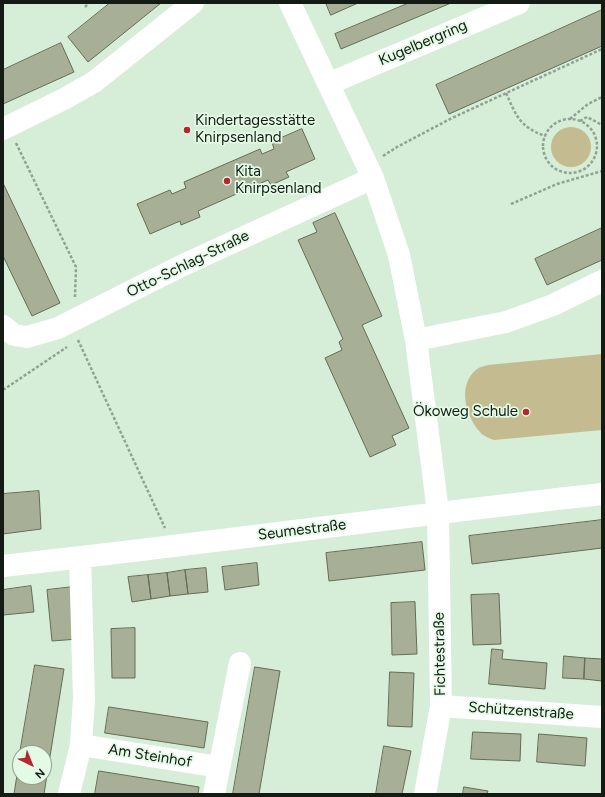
<!DOCTYPE html>
<html>
<head>
<meta charset="utf-8">
<style>
  body { margin:0 }
  #map { position:relative; width:605px; height:797px; overflow:hidden; background:#d6edd8; font-family:Figtree,sans-serif }
  canvas { display:block }
  .frame { position:absolute; inset:0; border:4px solid #131b14; pointer-events:none }
  .north { position:absolute; left:12px; top:745px; width:40px; height:40px; box-sizing:border-box; background:#e3fae5; border:1px solid #90a191; border-radius:50%; rotate:137deg; font-size:11px; font-weight:700; line-height:16px; text-align:center; color:#131b14 }
  .north::after { content:''; display:block; margin:auto; width:14px; height:18px; background:#b7262f; clip-path:polygon(50% 0,100% 100%,50% 72%,0 100%) }
</style>
</head>
<body>
<div id="map">
<canvas width="605" height="797"></canvas>
<div class="frame"></div>
<div class="north">N</div>
</div>
<script>
const g = document.querySelector('canvas').getContext('2d');
g.lineJoin = 'round';
function paint(path, color) {
  g.fillStyle = color;
  g.fill(path, 'evenodd');
}
function trace(path, color, width, dash) {
  g.strokeStyle = color;
  g.lineWidth = width;
  g.lineCap = dash ? 'butt' : 'round';
  g.setLineDash(dash || []);
  g.stroke(path);
}
function drawText(font, color, halo, rows, align = 'center') {
  g.font = font + ' Figtree,sans-serif';
  g.lineWidth = 3.5;
  g.setLineDash([]);
  g.textBaseline = 'middle';
  g.strokeStyle = halo;
  g.fillStyle = color;
  for (const [text, x, y, turn = 0] of rows) {
    g.save();
    g.translate(x, y);
    g.rotate((+turn || 0) * Math.PI / 180);
    g.textAlign = isNaN(turn) ? turn : align;
    if (halo) g.strokeText(text, 0, 0);
    g.fillText(text, 0, 0);
    g.restore();
  }
}
const green = new Path2D(`
  M551 147a20 20 0 1 1 40 0a20 20 0 1 1-40 0Z
  M 602,354 L 602,430 L 494,440 C 489,438 483,436 480,432 C 466,417 457,385 476,370 C 479,367 485,366 488,365 Z`);
const building = new Path2D(`
  M 110,3 L 161,3 L 88,62 L 68,37 Z
  M 326,3 L 358,3 L 331,15 Z
  M 409,3 L 451,3 L 341,49 L 335,34 Z
  M 602,10 L 602,46 L 449,114 L 436,85 Z
  M 61,43 L 74,72 L 3,104 L 3,70 Z
  M 302,129 L 315,159 L 286,172 L 289,177 L 271,185 L 268,180 L 198,211 L 200,217 L 181,225 L 180,221 L 150,234 L 137,204 L 170,190 L 172,194 L 186,188 L 184,182 L 260,149 L 262,154 L 274,149 L 272,142 Z
  M 3,183 L 60,303 L 32,316 L 3,256 Z
  M 335,213 L 382,316 L 362,325 L 409,428 L 392,436 L 396,445 L 370,457 L 325,358 L 342,350 L 339,342 L 343,339 L 298,240 L 317,232 L 313,223 Z
  M 602,228 L 602,260 L 547,285 L 535,259 Z
  M 39,491 L 41,529 L 3,534 L 3,494 Z
  M 602,520 L 602,548 L 472,564 L 469,536 Z
  M 422,542 L 425,570 L 329,581 L 326,553 Z
  M 257,563 L 259,585 L 225,590 L 222,567 Z
  M 206,568 L 208,592 L 188,594 L 185,570 Z
  M 185,570 L 188,594 L 170,596 L 167,573 Z
  M 167,573 L 170,596 L 151,599 L 148,575 Z
  M 148,575 L 151,599 L 132,602 L 128,577 Z
  M 31,586 L 34,612 L 3,615 L 3,590 Z
  M 73,587 L 78,639 L 52,641 L 47,590 Z
  M 499,594 L 501,644 L 473,645 L 471,595 Z
  M 415,602 L 417,654 L 392,655 L 391,603 Z
  M 135,628 L 135,678 L 112,678 L 111,629 Z
  M 492,649 L 503,650 L 502,659 L 547,663 L 545,689 L 489,684 Z
  M 564,656 L 585,658 L 584,679 L 563,678 Z
  M 585,658 L 602,659 L 602,681 L 584,679 Z
  M 35,665 L 64,669 L 44,794 L 14,794 L 20,756 L 20,777 L 44,777 L 44,753 L 20,753 Z
  M 255,667 L 280,671 L 259,794 L 233,794 Z
  M 390,672 L 414,673 L 412,727 L 388,726 Z
  M 109,707 L 208,722 L 204,748 L 105,733 Z
  M 473,732 L 521,734 L 520,761 L 471,759 Z
  M 539,734 L 587,738 L 585,766 L 537,762 Z
  M 384,746 L 411,751 L 402,794 L 376,794 Z
  M 99,771 L 199,787 L 198,794 L 95,794 Z
  M 464,787 L 488,791 L 487,794 L 463,794 Z`);
const path = new Path2D(`
  M 85,7 L 89,3
  M 506,93 C 517,117 519,126 545,136
  M 570,119 L 588,104 L 602,97
  M543 146a27 27 0 1 1 54 0a27 27 0 1 1-54 0Z
  M 580,121 L 587,117 L 602,125
  M 16,143 L 76,267 L 75,297
  M 383,156 L 397,147 L 452,118 L 602,49
  M 511,204 L 557,184 L 602,171
  M 78,340 L 165,528
  M 3,390 L 67,347`);
const minor = new Path2D(`
  M 290,3 L 373,178 L 399,255 L 416,340 L 438,512 L 441,706 L 425,794
  M 328,84 L 519,3
  M 3,129 L 64,99 L 94,82 L 193,3
  M 3,326 L 14,335 L 27,337 L 58,328 L 181,266 L 373,178
  M 416,340 L 506,322 L 553,305 L 602,281
  M 3,566 C 203,544 402,516 602,494
  M 441,706 L 602,717
  M 81,745 L 219,767
  M 69,794 L 81,745 L 84,698 L 80,557
  M 214,794 L 240,663`);
const markers = [
  [187,130,4,"#b7262f"],
  [227,181,4,"#b7262f"],
  [526,412,4,"#b7262f"]
];
const streetNames = [
  ["Kugelbergring",423,43,-23],
  ["Otto-Schlag-Straße",188,264,-26],
  ["Seumestraße",302,530,-7],
  ["Fichtestraße",440,654,-91],
  ["Schützenstraße",521,711,4],
  ["Am Steinhof",150,756,9]
];
const poiNames = [
  ["Kindertagesstätte",195,121],
  ["Knirpsenland",195,138],
  ["Kita",235,172],
  ["Knirpsenland",235,189],
  ["Ökoweg Schule",518,412,"right"]
];
paint(green, '#c4bb90');
paint(building, '#a7b096');
trace(building, '#646c54', 1);
trace(path, '#90a292', 2.5, [3, 2]);
trace(minor, '#fff', 22);
for (const [x, y, r, color] of markers) {
  const dot = new Path2D();
  dot.arc(x, y, r, 0, 2 * Math.PI);
  g.fillStyle = color;
  g.fill(dot);
  trace(dot, '#e3fae5', 1.5);
}
drawText('15px', '#131b14', '#e3fae5', streetNames);
drawText('15px', '#131b14', '#e3fae5', poiNames, 'left');
</script>
</body>
</html>
